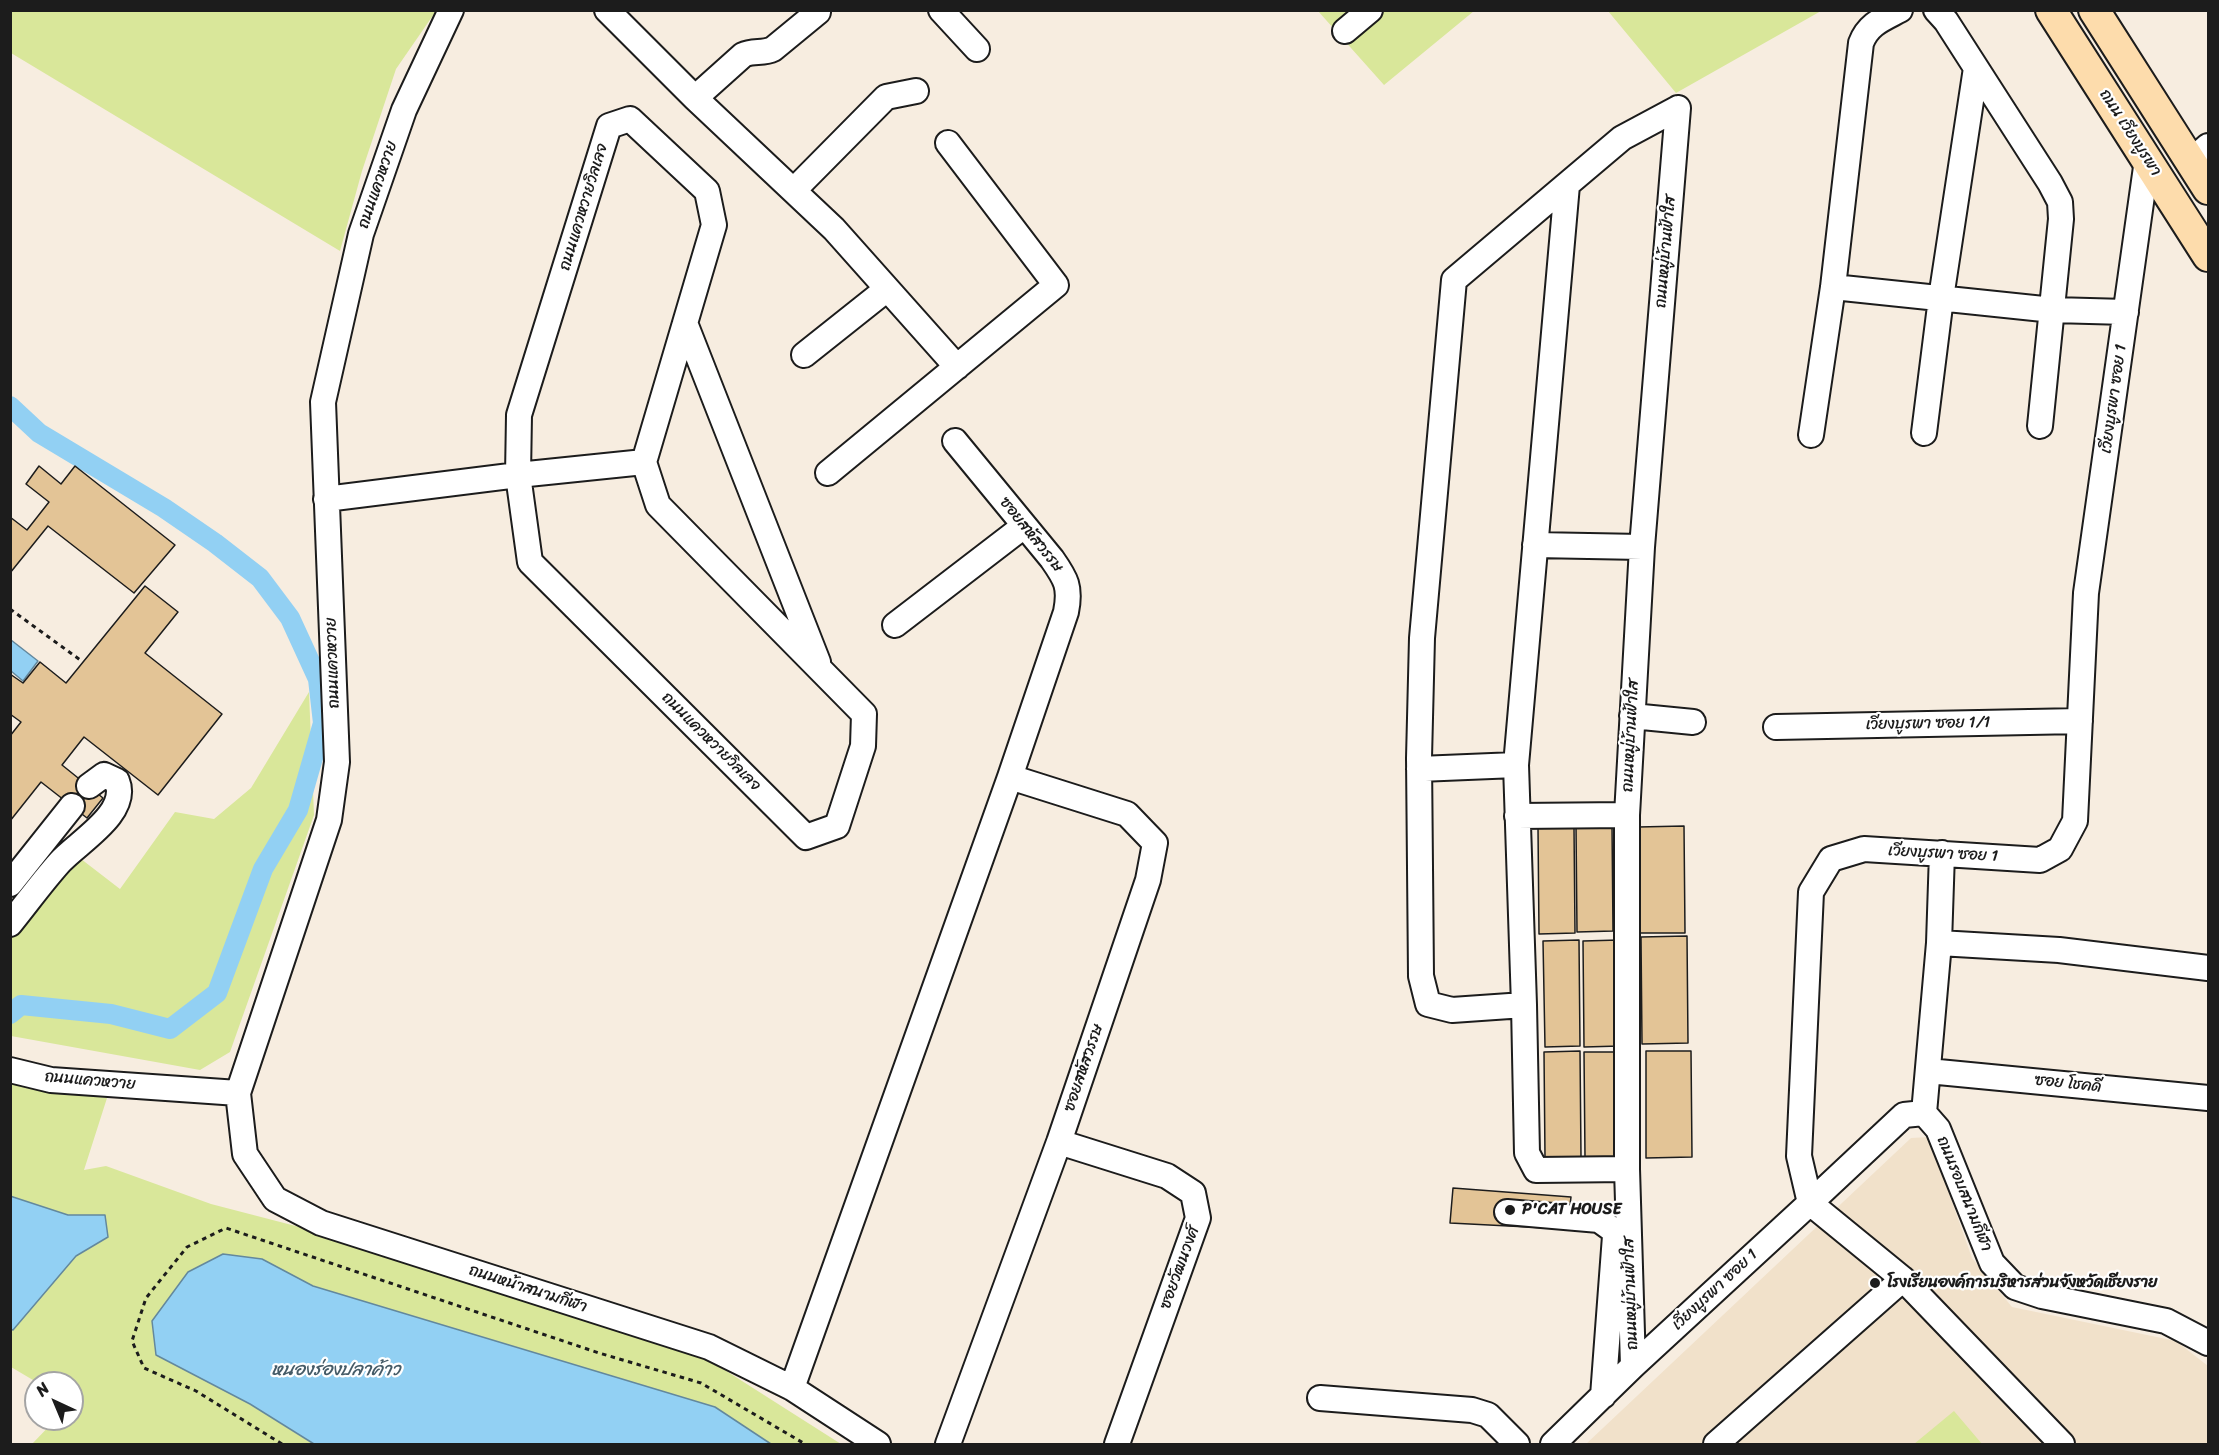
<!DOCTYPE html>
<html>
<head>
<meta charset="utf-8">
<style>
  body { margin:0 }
  #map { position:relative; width:2219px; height:1455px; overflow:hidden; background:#f7ede0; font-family:Sriracha,sans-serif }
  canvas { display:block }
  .frame { position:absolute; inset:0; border:12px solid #1c1c1c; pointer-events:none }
  .north { position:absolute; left:24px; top:1371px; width:60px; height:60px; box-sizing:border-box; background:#fff; border:2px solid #a4a4a4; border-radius:50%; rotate:316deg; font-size:16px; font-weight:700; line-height:24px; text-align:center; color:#1c1c1c }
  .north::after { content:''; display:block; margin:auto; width:21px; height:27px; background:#1c1c1c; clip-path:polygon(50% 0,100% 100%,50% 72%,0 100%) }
</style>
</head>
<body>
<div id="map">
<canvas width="2219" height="1455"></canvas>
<div class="frame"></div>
<div class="north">N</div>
</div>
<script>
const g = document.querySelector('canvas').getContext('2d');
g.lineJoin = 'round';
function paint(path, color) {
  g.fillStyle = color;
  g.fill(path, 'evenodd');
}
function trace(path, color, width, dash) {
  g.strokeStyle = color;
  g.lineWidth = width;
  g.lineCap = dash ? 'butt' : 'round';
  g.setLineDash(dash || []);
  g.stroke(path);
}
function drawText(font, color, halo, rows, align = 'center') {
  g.font = font + ' Sriracha,"Playpen Sans Thai",sans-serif';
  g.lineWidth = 4.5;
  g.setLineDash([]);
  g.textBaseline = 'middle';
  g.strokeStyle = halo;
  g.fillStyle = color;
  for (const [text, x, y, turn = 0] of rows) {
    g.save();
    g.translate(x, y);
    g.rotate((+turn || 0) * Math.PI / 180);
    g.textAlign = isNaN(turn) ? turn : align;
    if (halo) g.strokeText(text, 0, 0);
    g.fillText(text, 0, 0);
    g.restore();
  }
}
const built = new Path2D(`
  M 1929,1137 L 1972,1258 L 2012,1307 L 2176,1341 L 2208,1366 L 2208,1444 L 1586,1444 L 1911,1138 Z`);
const green = new Path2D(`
  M 10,11 L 435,10 L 436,11 L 396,69 L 362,171 L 340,251 L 11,53 Z
  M 1318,11 L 1474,11 L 1384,85 Z
  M 1608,11 L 1821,11 L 1676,93 Z
  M 309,692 L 314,815 L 230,1052 L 200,1070 L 11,1036 L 10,924 L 72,852 L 120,889 L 175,812 L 214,819 L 251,788 Z
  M 11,1081 L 107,1098 L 84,1170 L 106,1166 L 211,1204 L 311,1230 L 709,1360 L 841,1444 L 771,1444 L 715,1407 L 313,1286 L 262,1259 L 250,1404 L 313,1444 L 32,1444 L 56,1419 L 72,1419 L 72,1383 L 38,1383 L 11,1367 Z
  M 1954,1411 L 1982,1444 L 1914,1444 Z`);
const water = new Path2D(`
  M 11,640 L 38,661 L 23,681 L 11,671 Z
  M 10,1196 L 68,1215 L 105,1215 L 108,1237 L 76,1256 L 13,1330 L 10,1329 Z
  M 223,1254 L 262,1259 L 313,1286 L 715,1407 L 771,1444 L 314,1444 L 250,1404 L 156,1355 L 152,1321 L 188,1272 Z`);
const canal = new Path2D(`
  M 10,406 L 39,433 L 164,508 L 215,543 L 260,578 L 290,618 L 318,679 L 323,723 L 298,810 L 263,869 L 217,993 L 170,1029 L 111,1014 L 21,1005 L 10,1014`);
const building = new Path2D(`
  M 39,466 L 61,484 L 75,466 L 175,545 L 134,593 L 48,526 L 10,573 L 10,517 L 27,530 L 49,502 L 26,484 Z
  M 145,586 L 178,612 L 145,653 L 222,714 L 158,795 L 84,737 L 62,765 L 103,798 L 87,818 L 41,782 L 10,821 L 10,736 L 21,722 L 10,714 L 10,674 L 23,683 L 40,662 L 66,683 Z
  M 1612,825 L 1613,931 L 1577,932 L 1576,826 Z
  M 1684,826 L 1685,933 L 1639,933 L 1638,827 Z
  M 1574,827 L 1575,933 L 1539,934 L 1538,828 Z
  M 1687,936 L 1688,1043 L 1642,1044 L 1641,937 Z
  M 1579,940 L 1580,1046 L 1545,1047 L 1543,941 Z
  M 1619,940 L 1620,1046 L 1584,1047 L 1583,941 Z
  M 1580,1051 L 1581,1157 L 1545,1158 L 1544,1052 Z
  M 1646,1051 L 1691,1051 L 1692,1157 L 1646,1158 Z
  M 1584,1052 L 1620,1052 L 1621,1158 L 1585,1158 Z
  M 1453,1188 L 1571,1197 L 1567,1229 L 1450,1223 Z`);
const path = new Path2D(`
  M 10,609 L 83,662
  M 282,1444 L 196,1391 L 144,1368 L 132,1341 L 146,1298 L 187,1247 L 226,1228 L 599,1353 L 701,1383 L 805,1444`);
const minor = new Path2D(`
  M 607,10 L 695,98 L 834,229 L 957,367
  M 941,10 L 977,49
  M 1936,10 L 1946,21 L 2050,183 L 2060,202 L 2061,219 L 2040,426
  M 1345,31 L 1370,10
  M 695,98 L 743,55 C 753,50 763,54 773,49 L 818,12
  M 630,119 L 707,191 L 714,225 L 644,462 L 658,505 L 864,714 L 863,746 L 837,826 L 806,837 L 530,562 L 518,475 L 519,415 L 609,126 Z
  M 2191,161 L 2208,146
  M 1567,185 L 1516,765 L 1524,1005 L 1527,1153 L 1536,1170 L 1627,1169
  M 794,190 L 886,97 L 916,91
  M 1833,287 L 2053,310 L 2126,312
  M 685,323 L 818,662
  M 804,355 L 887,289
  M 1924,433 L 1941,298 L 1976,68
  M 1811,435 L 1833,287 L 1861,43 C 1868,24 1883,19 1900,10
  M 828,473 L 1056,285 L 948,143
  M 326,499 L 518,475 L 644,462
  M 1535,545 L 1642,547
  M 895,625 L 1024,526
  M 1632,716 L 1693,722
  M 1776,727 L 2080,721
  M 1419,769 L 1516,765
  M 1517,816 L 1627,815
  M 10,884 L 72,806
  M 10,924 C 27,903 42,882 60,862 C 78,842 130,813 117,781 L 104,775 L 89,786
  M 1939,943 L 2059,950 L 2208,968
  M 1524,1005 L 1452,1010 L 1428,1004 L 1421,976 L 1419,758 L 1422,638 L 1454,280 L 1622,138 L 1678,108
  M 10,1070 L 51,1080 L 238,1093 L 329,820 L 337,762 L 323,402 L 361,234 L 404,110 L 451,10
  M 1928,1071 L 2208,1098
  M 238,1093 L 245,1154 L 275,1199 L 321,1223 L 709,1347 L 792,1388 L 878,1444
  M 1924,1113 L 1939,943 L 1942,853
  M 1059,1142 L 1167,1176 L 1193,1193 L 1198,1218 L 1117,1444
  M 1507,1212 L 1599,1220 L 1613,1230 L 1615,1236 L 1603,1396
  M 1633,1366 L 1627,1169 L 1627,815 L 1642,547 L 1678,108
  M 792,1388 L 1010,777 L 1066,612 C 1071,587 1066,579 1052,559 L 955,441
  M 1320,1398 L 1472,1410 L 1488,1415 L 1517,1444
  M 948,1444 L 1059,1142 L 1148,880 L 1155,843 L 1127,814 L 1010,777
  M 1553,1444 L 1633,1366 L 1810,1203 L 1799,1156 L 1811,892 L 1831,859 L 1864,849 L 2040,860 L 2060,849 L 2075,821 L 2086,593 L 2147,160
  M 1716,1444 L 1903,1279
  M 2062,1444 L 1903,1279 L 1810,1203 L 1904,1115 L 1924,1113 L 1938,1129 L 1992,1263 L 2015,1287 L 2042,1296 L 2166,1321 L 2208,1343`);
const major = new Path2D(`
  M 2051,10 L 2208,256
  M 2094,10 L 2208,189`);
const markers = [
  [1510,1210,6,"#1c1c1c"],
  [1875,1283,6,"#1c1c1c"]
];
const streetNames = [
  ["ถนน เวียงบูรพา",2130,133,57],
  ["ถนนแควหวาย",378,185,-71],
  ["ถนนแควหวายวิลเลจ",584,207,-73],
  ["ถนนหมู่บ้านฟ้าใส",1666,252,-85],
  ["เวียงบูรพา ซอย 1",2114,399,-82],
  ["ซอยสหัสวรรษ",1031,535,51],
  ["ถนนแควหวาย",333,663,-92],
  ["เวียงบูรพา ซอย 1/1",1928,724,-1],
  ["ถนนหมู่บ้านฟ้าใส",1631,736,-87],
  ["ถนนแควหวายวิลเลจ",711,742,45],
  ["เวียงบูรพา ซอย 1",1943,854,3],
  ["ซอยสหัสวรรษ",1084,1068,-71],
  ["ถนนแควหวาย",90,1081,5],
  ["ซอย โชคดี",2068,1084,6],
  ["ถนนรอบสนามกีฬา",1964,1194,68],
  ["ซอยวัฒนวงศ์",1180,1268,-70],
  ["ถนนหน้าสนามกีฬา",528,1289,18],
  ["เวียงบูรพา ซอย 1",1715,1290,-43],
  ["ถนนหมู่บ้านฟ้าใส",1631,1294,-92]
];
const poiNames = [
  ["P'CAT HOUSE",1522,1210],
  ["โรงเรียนองค์การบริหารส่วนจังหวัดเชียงราย",1887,1283]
];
const waterNames = [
  ["หนองร่องปลาค้าว",336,1370]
];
paint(built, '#f1e1ca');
paint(green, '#d9e79a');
paint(water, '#92d0f3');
trace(water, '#63889d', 1.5);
trace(canal, '#92d0f3', 20);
paint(building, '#e3c496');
trace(building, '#1c1c1c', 1.5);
trace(minor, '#1c1c1c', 28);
trace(major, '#1c1c1c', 34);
trace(path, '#1c1c1c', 3, [4.5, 4.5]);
trace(minor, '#fff', 24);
trace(major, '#fddcac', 30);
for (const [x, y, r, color] of markers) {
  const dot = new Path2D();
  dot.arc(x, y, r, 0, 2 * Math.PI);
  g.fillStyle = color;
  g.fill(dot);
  trace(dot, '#fff', 2);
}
drawText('16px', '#1c1c1c', '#fff', streetNames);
drawText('bold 16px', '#1c1c1c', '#fff', poiNames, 'left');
drawText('italic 18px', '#455b67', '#fff', waterNames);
</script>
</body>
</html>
